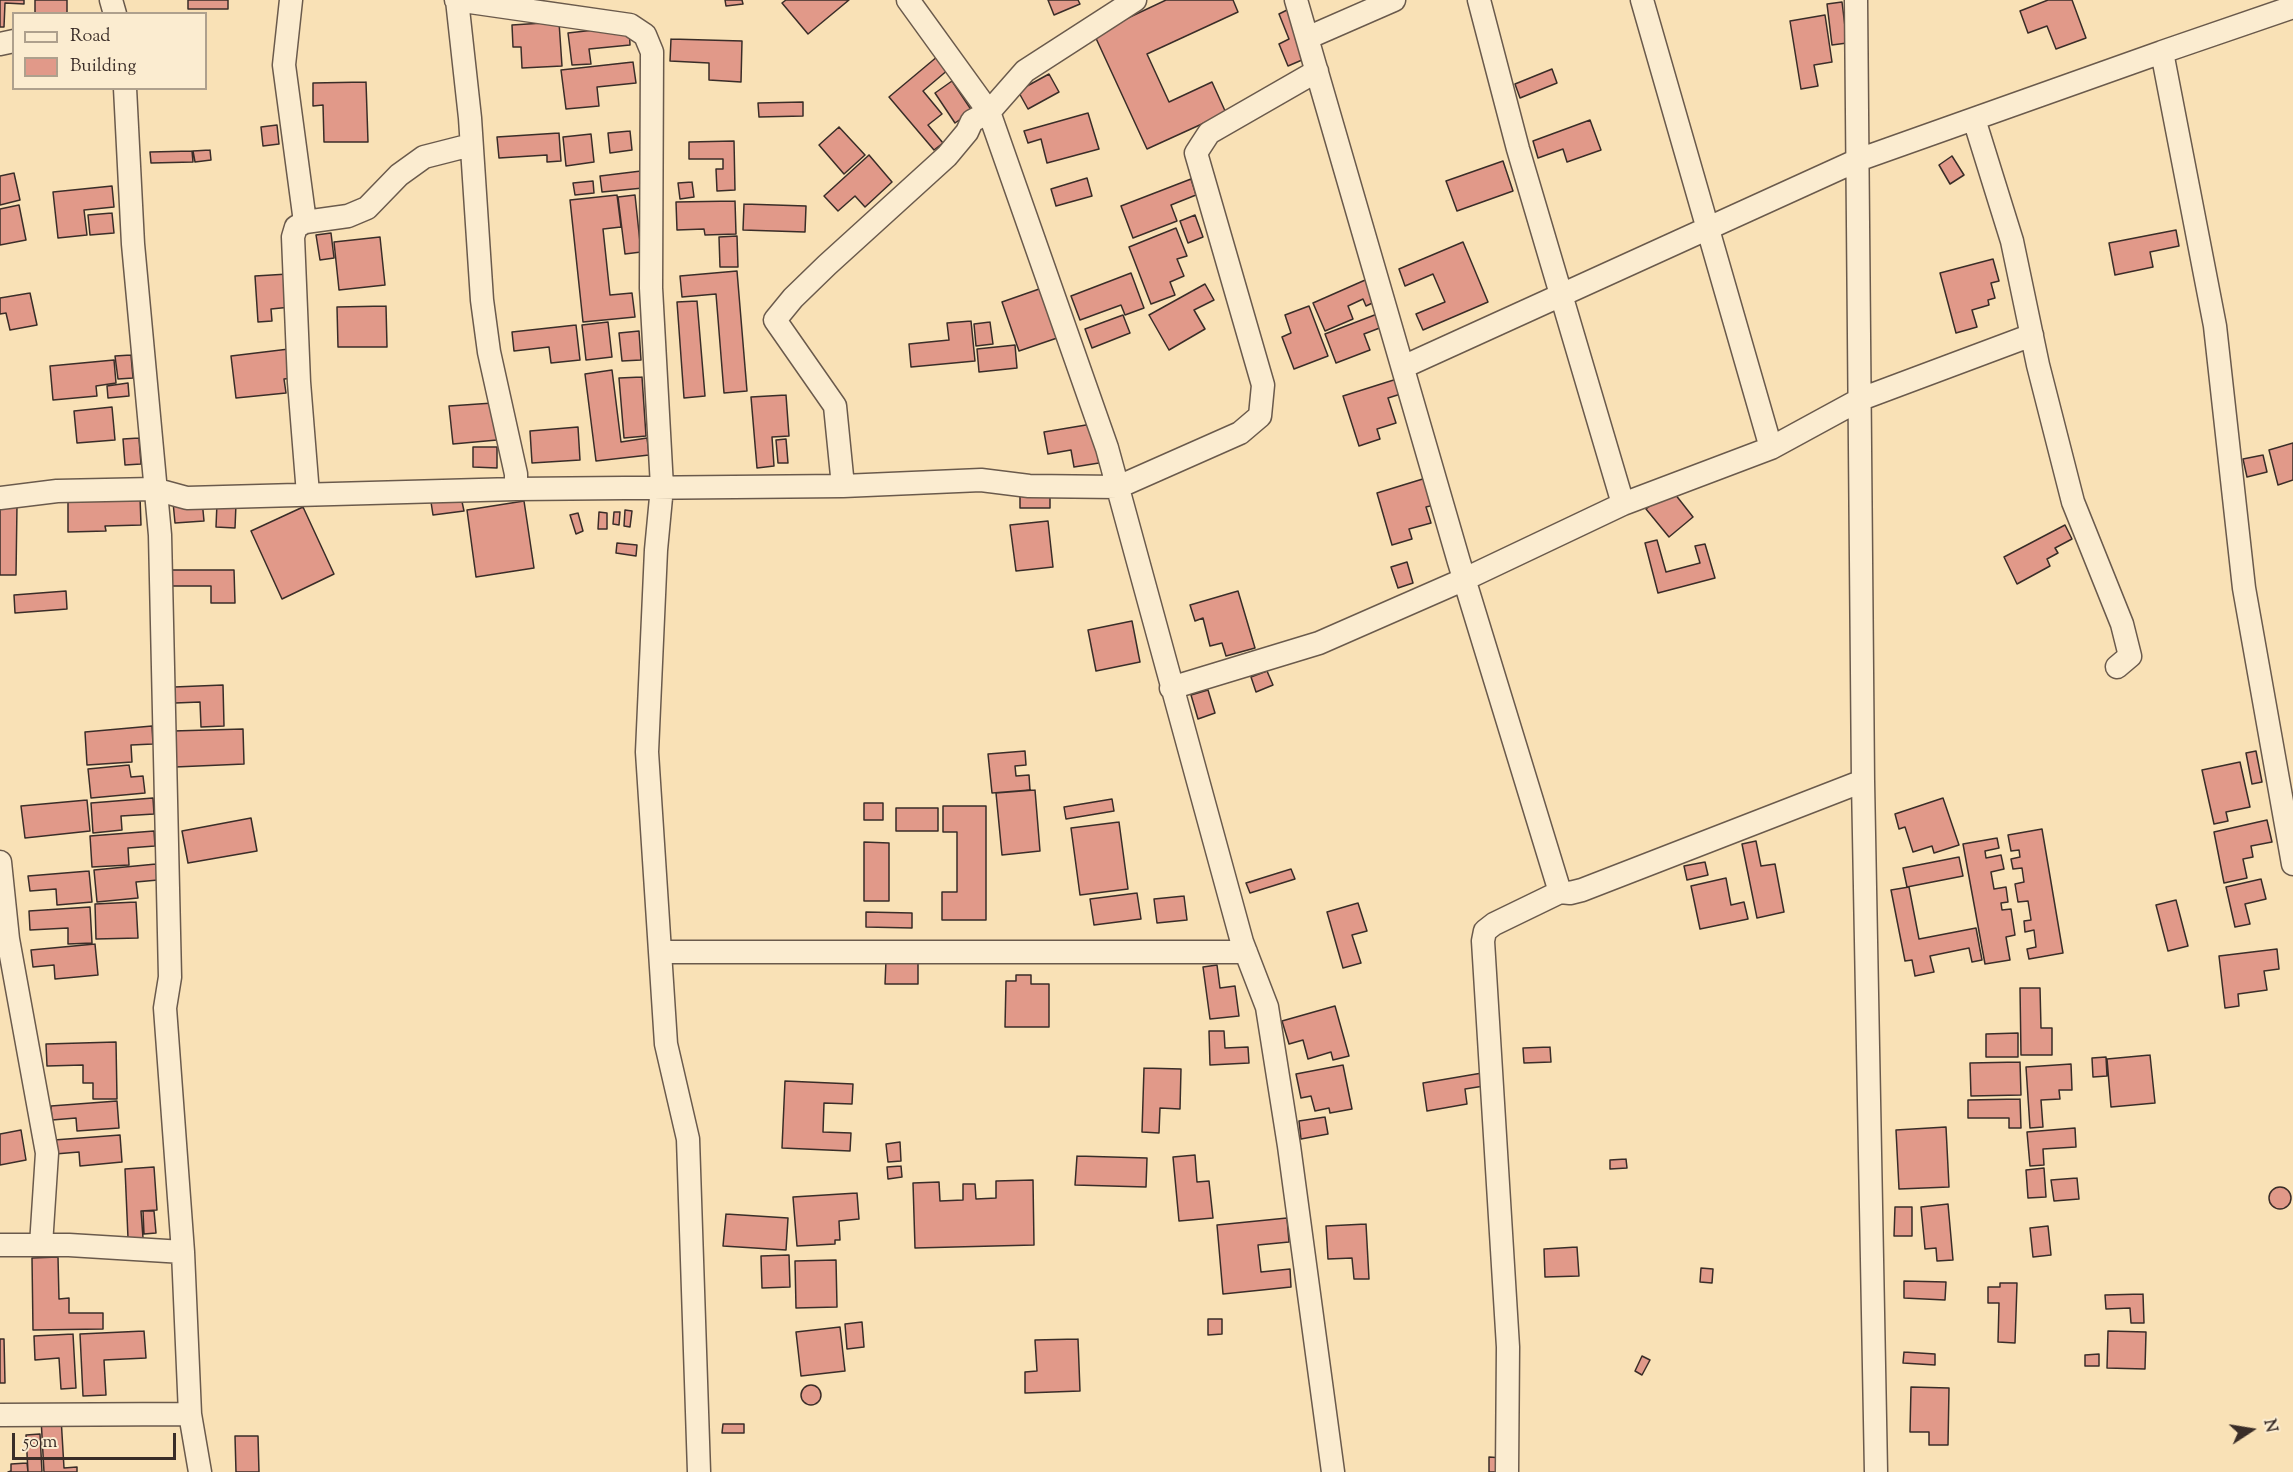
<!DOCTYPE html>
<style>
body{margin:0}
#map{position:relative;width:2293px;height:1472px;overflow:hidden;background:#f9e1b6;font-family:"Sorts Mill Goudy",serif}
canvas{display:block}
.legend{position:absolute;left:12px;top:12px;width:195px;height:78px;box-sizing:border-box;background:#fbecd0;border:2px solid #aea08d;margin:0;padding:8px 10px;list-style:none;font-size:18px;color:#3a2d28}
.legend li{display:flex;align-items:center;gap:12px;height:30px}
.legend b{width:30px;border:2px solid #aea08d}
.north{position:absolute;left:2221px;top:1400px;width:60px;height:60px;-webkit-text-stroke:4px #fbecd0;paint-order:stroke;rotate:78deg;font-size:16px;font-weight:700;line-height:24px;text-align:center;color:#3a2d28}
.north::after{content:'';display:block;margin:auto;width:21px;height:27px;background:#3a2d28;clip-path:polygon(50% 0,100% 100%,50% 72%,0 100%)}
.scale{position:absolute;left:12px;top:1433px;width:164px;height:27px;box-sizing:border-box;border:3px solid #3a2d28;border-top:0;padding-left:8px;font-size:18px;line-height:21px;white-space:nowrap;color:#3a2d28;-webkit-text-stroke:4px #fbecd0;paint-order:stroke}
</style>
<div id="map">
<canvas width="2293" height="1472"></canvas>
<ul class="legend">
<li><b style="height:8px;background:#fbecd0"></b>Road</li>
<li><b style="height:16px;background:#e19989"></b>Building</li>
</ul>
<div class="north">N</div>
<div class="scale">50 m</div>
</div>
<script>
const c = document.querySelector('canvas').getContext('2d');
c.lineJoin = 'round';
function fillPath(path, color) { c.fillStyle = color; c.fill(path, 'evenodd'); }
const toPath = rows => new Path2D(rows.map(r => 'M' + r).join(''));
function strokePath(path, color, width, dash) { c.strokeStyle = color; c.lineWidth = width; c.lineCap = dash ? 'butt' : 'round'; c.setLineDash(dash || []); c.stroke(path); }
const building = toPath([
 [0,0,24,0,24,4,5,3,4,27,0,27,0,0],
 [35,0,67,0,67,14,35,14,35,0],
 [188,0,228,0,228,9,188,9,188,0],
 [725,0,742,0,743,4,726,6,725,0],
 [786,0,849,0,808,34,782,3,786,0],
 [1048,0,1078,0,1080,4,1054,15,1048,0],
 [1166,0,1233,0,1238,12,1147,54,1169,102,1212,82,1226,113,1147,149,1094,34,1166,0],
 [2048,0,2072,0,2086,38,2056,49,2047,26,2028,33,2020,11,2048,0],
 [1842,2,1847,43,1832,45,1827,4,1842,2],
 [1289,9,1309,57,1288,66,1279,44,1289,39,1279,14,1289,9],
 [1825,15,1832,62,1814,65,1818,86,1801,89,1790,21,1825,15],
 [559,22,562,66,522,68,521,47,513,47,512,25,559,22],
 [629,26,630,45,589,49,591,64,572,65,568,33,629,26],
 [671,39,742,41,741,82,709,80,709,63,670,61,671,39],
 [938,56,949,69,923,91,942,114,928,125,943,143,934,150,889,97,938,56],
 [633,62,636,83,597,87,599,106,566,109,561,70,633,62],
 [1552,69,1557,83,1520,98,1515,84,1552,69],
 [1049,74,1059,92,1028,109,1018,91,1049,74],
 [952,81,972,111,955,123,935,93,952,81],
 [366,82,368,142,324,142,323,105,313,106,313,83,366,82],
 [803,102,803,116,759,117,758,103,803,102],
 [1088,113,1099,149,1047,163,1041,139,1028,143,1024,131,1088,113],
 [1590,120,1601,150,1567,162,1563,149,1538,158,1533,141,1590,120],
 [277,125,279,144,263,146,261,127,277,125],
 [839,127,865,155,844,174,819,145,839,127],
 [630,131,632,150,610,153,608,133,630,131],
 [559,133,561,161,547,162,547,155,499,158,497,137,559,133],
 [591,134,594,162,566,166,563,137,591,134],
 [734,141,735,190,717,191,716,169,723,169,723,159,689,159,689,142,734,141],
 [210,150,211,160,195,162,193,151,210,150],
 [192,151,193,162,151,163,150,152,192,151],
 [869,155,892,182,865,207,855,196,838,211,824,196,869,155],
 [1952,156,1964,175,1950,184,1939,165,1952,156],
 [1503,161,1513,191,1457,211,1446,181,1503,161],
 [641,171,643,188,602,192,600,176,641,171],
 [14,173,20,200,0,205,0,176,14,173],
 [1087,178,1092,196,1056,206,1051,189,1087,178],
 [1191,179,1196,195,1171,205,1177,221,1133,238,1121,206,1191,179],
 [593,181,594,193,575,195,573,183,593,181],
 [692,182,694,197,680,199,678,183,692,182],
 [112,186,114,207,84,210,87,235,58,238,53,192,112,186],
 [617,195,621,227,603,229,610,295,632,293,635,317,583,322,570,200,617,195],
 [635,195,641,252,625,254,618,197,635,195],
 [735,201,736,234,705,235,704,229,677,230,676,202,735,201],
 [744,204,806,206,805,232,743,230,744,204],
 [19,205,26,240,0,245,0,209,19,205],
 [112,213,114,233,90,235,88,215,112,213],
 [1195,215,1203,237,1188,243,1180,221,1195,215],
 [1176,228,1187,256,1177,259,1184,276,1170,282,1175,295,1151,304,1129,247,1176,228],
 [2176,230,2179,246,2150,252,2153,267,2115,275,2109,243,2176,230],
 [331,233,334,258,320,260,316,235,331,233],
 [737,236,738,267,720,267,719,237,737,236],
 [380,237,385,285,339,290,334,242,380,237],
 [1463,242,1488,302,1423,330,1416,314,1445,302,1433,274,1405,286,1399,269,1463,242],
 [1993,259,1999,281,1991,283,1995,298,1988,300,1989,305,1972,310,1977,327,1956,333,1940,273,1993,259],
 [737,271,747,391,724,393,716,294,682,297,680,276,737,271],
 [1131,273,1144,308,1125,315,1121,305,1080,320,1071,296,1131,273],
 [288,274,291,307,271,309,272,321,258,322,255,276,288,274],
 [1372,277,1381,299,1366,306,1363,299,1348,306,1353,319,1325,331,1313,303,1372,277],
 [1205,284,1214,300,1194,310,1205,329,1169,350,1149,315,1205,284],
 [1042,288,1060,337,1019,351,1002,302,1042,288],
 [30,293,37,325,10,330,6,313,0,314,0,298,30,293],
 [697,301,705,396,684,398,677,302,697,301],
 [386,306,387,347,338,347,337,307,386,306],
 [1309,306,1328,356,1294,369,1282,337,1291,333,1285,315,1309,306],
 [1385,311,1390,324,1364,334,1370,350,1336,363,1325,334,1385,311],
 [1123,315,1130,333,1092,348,1085,329,1123,315],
 [971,321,975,361,911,367,909,344,949,340,947,323,971,321],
 [608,322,612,357,586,360,582,325,608,322],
 [990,322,993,344,976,346,974,324,990,322],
 [576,325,580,360,551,363,549,347,514,351,512,332,576,325],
 [639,331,641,360,622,361,619,333,639,331],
 [1015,345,1017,368,979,372,977,349,1015,345],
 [289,349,293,378,284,379,286,393,236,398,231,356,289,349],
 [131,355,133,378,118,379,115,356,131,355],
 [114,360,116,383,96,386,97,396,53,400,50,366,114,360],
 [612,370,621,442,647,438,649,455,596,461,585,374,612,370],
 [642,377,646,436,624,438,619,378,642,377],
 [1400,378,1404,393,1388,398,1396,423,1377,429,1380,439,1359,446,1343,396,1400,378],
 [128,383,129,396,108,398,107,386,128,383],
 [786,395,789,436,772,437,774,466,757,468,751,397,786,395],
 [493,403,497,440,453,444,449,406,493,403],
 [112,407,115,440,77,443,74,411,112,407],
 [1092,424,1099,463,1074,467,1071,450,1048,454,1044,432,1092,424],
 [578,427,580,460,532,463,530,431,578,427],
 [139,438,141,464,125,465,123,439,139,438],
 [786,439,788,463,778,463,776,440,786,439],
 [2293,443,2293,480,2278,485,2269,450,2293,443],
 [473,447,497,447,497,468,473,467,473,447],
 [2263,455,2267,472,2247,477,2243,459,2263,455],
 [1426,478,1434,505,1426,507,1431,523,1409,529,1412,539,1392,545,1377,493,1426,478],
 [1671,489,1693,517,1669,537,1646,509,1671,489],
 [1020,495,1050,495,1050,508,1020,508,1020,495],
 [140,497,141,525,105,526,106,531,68,532,68,499,140,497],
 [461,497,464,511,433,515,431,502,461,497],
 [202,500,204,521,175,523,173,502,202,500],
 [524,501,534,568,476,577,467,510,524,501],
 [217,503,236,504,235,528,216,527,217,503],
 [0,505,17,505,16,575,0,575,0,505],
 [303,507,334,574,282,599,251,531,303,507],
 [625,510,632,511,630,527,624,526,625,510],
 [599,512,607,513,607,529,598,529,599,512],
 [614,512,620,512,619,525,613,524,614,512],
 [578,513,583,531,576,534,570,515,578,513],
 [1048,521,1053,567,1016,571,1010,525,1048,521],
 [2065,525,2072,539,2055,548,2058,553,2047,559,2050,566,2017,584,2004,557,2065,525],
 [1657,540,1666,572,1700,563,1695,546,1705,544,1715,578,1658,593,1645,543,1657,540],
 [617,543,637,545,636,556,616,553,617,543],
 [1407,562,1413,583,1398,588,1391,567,1407,562],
 [171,570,234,570,235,603,211,603,211,586,171,586,171,570],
 [66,591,67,609,15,613,14,595,66,591],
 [1238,591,1255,648,1226,656,1222,643,1210,646,1203,618,1195,621,1190,605,1238,591],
 [1132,621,1140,662,1096,671,1088,630,1132,621],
 [1267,671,1273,685,1256,692,1251,677,1267,671],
 [223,685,224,726,201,727,200,702,175,703,174,687,223,685],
 [1208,690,1215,713,1198,719,1191,695,1208,690],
 [152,726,153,744,131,745,132,762,87,765,85,732,152,726],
 [243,729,244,764,175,767,173,731,243,729],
 [1025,751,1026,765,1015,766,1016,776,1029,775,1030,790,992,793,988,754,1025,751],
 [2256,751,2262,782,2252,784,2246,753,2256,751],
 [2240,762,2250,807,2226,812,2228,821,2214,824,2202,770,2240,762],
 [129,765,131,777,143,776,145,793,91,798,88,769,129,765],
 [1035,790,1040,851,1002,855,996,793,1035,790],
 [153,798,154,814,121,816,122,830,93,833,91,803,153,798],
 [1943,798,1959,845,1934,853,1932,846,1913,852,1905,827,1899,829,1895,814,1943,798],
 [1112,799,1114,811,1066,819,1064,807,1112,799],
 [87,800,90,831,25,838,21,806,87,800],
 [864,803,883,803,883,820,864,820,864,803],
 [943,806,986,806,986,920,942,920,942,892,957,892,957,832,943,832,943,806],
 [896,808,938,808,938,831,896,831,896,808],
 [251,818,257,851,188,863,182,831,251,818],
 [2267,820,2272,842,2251,846,2253,857,2243,859,2247,878,2224,883,2214,832,2267,820],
 [1119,822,1128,889,1080,895,1071,828,1119,822],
 [2042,829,2063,953,2029,959,2027,949,2036,947,2034,930,2025,932,2024,921,2031,920,2028,901,2018,902,2015,884,2024,882,2022,868,2013,869,2011,859,2020,857,2019,850,2011,851,2008,835,2042,829],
 [154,831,155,846,128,848,129,865,92,867,90,836,154,831],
 [1997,838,1999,848,1985,851,1986,858,2001,855,2004,869,1991,872,1994,889,2006,887,2008,902,2001,903,2002,910,2011,909,2015,935,2006,937,2010,960,1985,964,1963,844,1997,838],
 [1756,841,1761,866,1775,864,1784,912,1757,918,1742,844,1756,841],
 [864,842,889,843,889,901,864,901,864,842],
 [1959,857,1963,876,1907,887,1903,868,1959,857],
 [1705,862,1708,875,1687,880,1684,866,1705,862],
 [156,864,158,880,136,882,138,898,97,902,94,870,156,864],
 [1291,869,1295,879,1250,893,1246,883,1291,869],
 [89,871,92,902,57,905,56,889,30,891,28,876,89,871],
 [1726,878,1731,905,1744,902,1748,919,1700,929,1691,886,1726,878],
 [2261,879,2266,899,2245,904,2250,924,2235,927,2226,887,2261,879],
 [1909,887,1919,939,1976,928,1982,960,1972,962,1969,948,1930,956,1934,972,1915,976,1912,960,1905,961,1891,890,1909,887],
 [1137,893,1141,919,1094,925,1090,899,1137,893],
 [1184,896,1187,920,1157,923,1154,899,1184,896],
 [2176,900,2188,946,2168,951,2156,905,2176,900],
 [136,902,138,938,96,939,95,904,136,902],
 [1358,903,1367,931,1352,935,1361,963,1343,968,1327,912,1358,903],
 [90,907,92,943,68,944,68,928,30,930,29,911,90,907],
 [866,912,912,913,912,928,866,927,866,912],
 [95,944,98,975,55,979,54,965,33,967,31,950,95,944],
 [2277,949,2279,969,2264,971,2267,990,2238,994,2239,1006,2225,1008,2219,956,2277,949],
 [886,960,918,961,918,984,885,984,886,960],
 [1217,965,1220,988,1235,986,1239,1016,1210,1019,1203,967,1217,965],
 [1016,975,1031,975,1031,984,1049,984,1049,1027,1005,1027,1006,981,1016,981,1016,975],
 [2020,988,2040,988,2041,1028,2052,1028,2052,1055,2021,1055,2020,988],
 [1335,1006,1349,1056,1333,1060,1331,1052,1308,1059,1303,1040,1289,1044,1282,1021,1335,1006],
 [1209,1031,1224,1031,1225,1048,1248,1047,1249,1063,1210,1065,1209,1031],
 [2018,1033,2018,1057,1986,1057,1986,1034,2018,1033],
 [116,1042,117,1099,93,1099,93,1083,83,1083,83,1065,47,1066,46,1044,116,1042],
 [1550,1047,1551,1062,1524,1063,1523,1048,1550,1047],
 [2150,1055,2155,1103,2111,1107,2107,1059,2150,1055],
 [2106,1057,2107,1076,2093,1077,2092,1058,2106,1057],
 [2020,1062,2021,1095,1971,1096,1970,1063,2020,1062],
 [2071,1064,2072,1090,2059,1090,2060,1099,2041,1100,2043,1127,2030,1128,2026,1067,2071,1064],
 [1343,1065,1352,1109,1330,1113,1329,1108,1315,1111,1311,1096,1301,1098,1296,1074,1343,1065],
 [1144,1068,1181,1069,1180,1109,1160,1108,1159,1133,1142,1132,1144,1068],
 [1482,1073,1484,1086,1465,1089,1467,1104,1427,1111,1423,1083,1482,1073],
 [785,1081,853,1084,852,1104,824,1103,823,1132,851,1133,850,1151,782,1148,785,1081],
 [2020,1099,2021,1128,2009,1128,2009,1118,1968,1118,1968,1100,2020,1099],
 [117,1101,119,1128,77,1131,76,1118,52,1120,51,1106,117,1101],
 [1325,1117,1328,1134,1301,1139,1299,1121,1325,1117],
 [1946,1127,1949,1187,1899,1189,1896,1130,1946,1127],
 [2075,1128,2076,1147,2043,1149,2044,1165,2030,1166,2027,1132,2075,1128],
 [21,1130,26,1160,0,1165,0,1134,21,1130],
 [120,1135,122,1162,80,1166,79,1152,55,1154,54,1140,120,1135],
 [900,1142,901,1161,888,1162,886,1144,900,1142],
 [1195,1155,1197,1182,1209,1181,1213,1218,1179,1221,1173,1157,1195,1155],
 [1077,1156,1147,1158,1146,1187,1075,1185,1077,1156],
 [1626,1159,1627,1168,1610,1169,1610,1160,1626,1159],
 [901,1166,902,1177,888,1179,887,1167,901,1166],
 [154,1167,157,1210,141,1211,143,1238,128,1238,125,1169,154,1167],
 [2044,1168,2046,1197,2028,1198,2026,1170,2044,1168],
 [2077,1178,2079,1199,2054,1201,2051,1180,2077,1178],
 [1033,1180,1034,1245,915,1248,913,1183,939,1182,940,1201,963,1200,963,1184,975,1184,976,1199,996,1198,996,1181,1033,1180],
 '2269 1198a11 11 0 1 1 22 0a11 11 0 1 1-22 0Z',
 [857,1193,859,1219,839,1221,840,1240,835,1240,835,1244,797,1246,793,1197,857,1193],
 [1948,1204,1953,1260,1937,1261,1936,1248,1925,1249,1921,1207,1948,1204],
 [1895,1207,1912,1207,1912,1236,1894,1236,1895,1207],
 [143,1211,154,1211,156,1233,144,1234,143,1211],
 [726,1214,788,1218,786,1250,723,1246,726,1214],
 [1287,1218,1289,1242,1258,1245,1261,1272,1290,1269,1291,1287,1223,1294,1217,1225,1287,1218],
 [1366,1224,1369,1279,1354,1279,1352,1258,1328,1259,1326,1226,1366,1224],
 [2048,1226,2051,1255,2033,1257,2030,1228,2048,1226],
 [1577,1247,1579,1276,1545,1277,1544,1249,1577,1247],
 [789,1255,790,1287,762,1288,761,1256,789,1255],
 [58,1257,59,1299,69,1298,69,1313,103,1313,103,1329,33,1330,32,1258,58,1257],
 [836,1260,837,1307,796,1308,795,1261,836,1260],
 [1701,1268,1713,1269,1712,1283,1700,1282,1701,1268],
 [1904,1281,1946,1282,1945,1300,1904,1298,1904,1281],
 [2000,1283,2017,1283,2015,1343,1998,1342,1999,1303,1988,1303,1988,1287,2000,1287,2000,1283],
 [2143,1294,2144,1323,2131,1323,2130,1308,2106,1309,2105,1295,2143,1294],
 [1208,1319,1222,1319,1222,1334,1208,1335,1208,1319],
 [862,1322,864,1347,847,1349,845,1324,862,1322],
 [840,1327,845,1371,801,1376,796,1332,840,1327],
 [144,1331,146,1358,104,1360,106,1395,83,1396,80,1334,144,1331],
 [2108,1331,2146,1332,2145,1369,2107,1368,2108,1331],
 [73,1334,76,1388,61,1389,59,1358,35,1360,34,1336,73,1334],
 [0,1339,4,1339,5,1383,0,1383,0,1339],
 [1078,1339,1080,1391,1025,1393,1025,1372,1037,1371,1035,1340,1078,1339],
 [1904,1352,1935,1354,1935,1365,1903,1363,1904,1352],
 [2099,1354,2099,1366,2085,1366,2085,1355,2099,1354],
 [1642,1356,1650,1360,1642,1375,1635,1371,1642,1356],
 '801 1395a10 10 0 1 1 20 0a10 10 0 1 1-20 0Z',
 [1911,1387,1949,1388,1948,1445,1929,1445,1929,1432,1910,1432,1911,1387],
 [61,1417,64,1468,77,1467,77,1472,44,1472,41,1418,61,1417],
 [723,1424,744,1424,744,1433,722,1433,723,1424],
 [40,1434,42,1472,28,1472,26,1435,40,1434],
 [235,1436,258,1436,259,1472,236,1472,235,1436],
 [1489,1457,1503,1458,1502,1472,1489,1472,1489,1457],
 [27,1463,28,1472,8,1472,11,1471,11,1464,27,1463]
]);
const street = toPath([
 [111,0,115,14],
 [291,0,284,65,305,222],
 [456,0,630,25,645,35,652,52,651,288,662,487,656,550,647,752,666,1044,688,1139,699,1472],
 [908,0,989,112,1107,448,1242,942,1267,1007,1289,1146,1333,1472],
 [1296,0,1459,562,1560,892,1570,893,1582,890,1863,781],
 [1479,0,1518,149,1623,504],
 [1642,0,1771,448],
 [1856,0,1863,781,1876,1472],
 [1307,38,1394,0],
 [0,44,14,41],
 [2162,52,2293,7],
 [125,88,133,244,160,535,170,977,165,1008,183,1252,190,1414,200,1472],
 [1974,119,2012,241,2038,365,2073,502,2122,624,2130,656,2117,667],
 [1403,367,1858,160,2162,52,2215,326,2244,588,2293,864],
 [843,486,835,406,775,320,793,298,827,265,947,156,967,132,972,121,989,112,1025,71,1135,0],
 [516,489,843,486,981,480,1029,486,1118,487,1240,433,1260,416,1263,385,1196,153,1209,133,1317,71],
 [308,494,299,382,293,237,296,227,305,222,348,216,367,208,399,175,424,157,471,145],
 [0,498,57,491,154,489,187,498,516,489,516,474,489,352,482,300,470,118,457,0],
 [1171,688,1319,643,1465,579,1623,504,1771,448,1861,399,2032,335],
 [0,862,8,939,47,1153,41,1245],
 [660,952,1246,952],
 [0,1245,69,1245,183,1252],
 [0,1415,190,1414],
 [1507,1472,1508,1347,1483,941,1485,931,1494,924,1560,892]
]);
fillPath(building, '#e19989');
strokePath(building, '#3a2d28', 1.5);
strokePath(street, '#6a5a4c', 25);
strokePath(street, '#fbecd0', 22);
</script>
